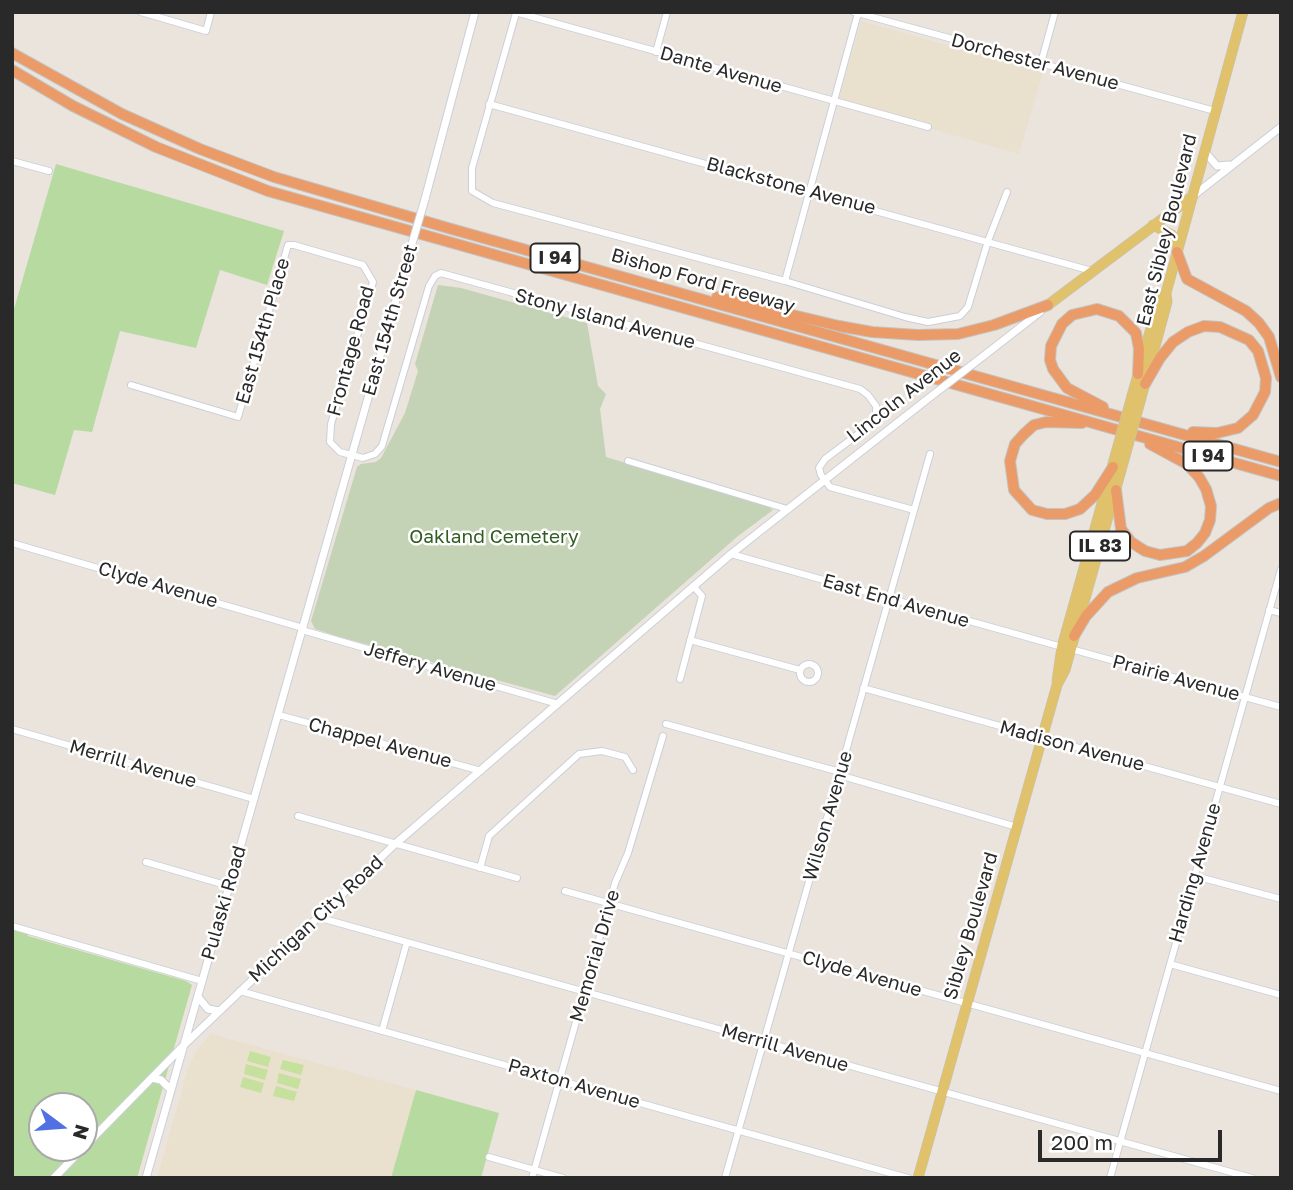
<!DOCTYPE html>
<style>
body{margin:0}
#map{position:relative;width:1293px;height:1190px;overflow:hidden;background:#eae4dd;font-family:"Golos Text",sans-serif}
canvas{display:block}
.frame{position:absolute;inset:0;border:14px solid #292929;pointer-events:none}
.north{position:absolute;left:28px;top:1092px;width:70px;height:70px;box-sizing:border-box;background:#fff;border:2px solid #a9a9a9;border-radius:50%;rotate:106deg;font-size:19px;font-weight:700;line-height:28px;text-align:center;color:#292929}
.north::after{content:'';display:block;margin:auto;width:24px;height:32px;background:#5070e4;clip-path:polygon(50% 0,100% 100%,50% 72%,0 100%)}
.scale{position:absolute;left:1038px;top:1130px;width:184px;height:32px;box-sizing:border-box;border:4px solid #292929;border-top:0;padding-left:9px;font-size:21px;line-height:24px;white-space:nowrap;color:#292929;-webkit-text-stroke:5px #fff;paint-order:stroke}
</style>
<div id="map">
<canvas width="1293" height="1190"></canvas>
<div class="frame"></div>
<div class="north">N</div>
<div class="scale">200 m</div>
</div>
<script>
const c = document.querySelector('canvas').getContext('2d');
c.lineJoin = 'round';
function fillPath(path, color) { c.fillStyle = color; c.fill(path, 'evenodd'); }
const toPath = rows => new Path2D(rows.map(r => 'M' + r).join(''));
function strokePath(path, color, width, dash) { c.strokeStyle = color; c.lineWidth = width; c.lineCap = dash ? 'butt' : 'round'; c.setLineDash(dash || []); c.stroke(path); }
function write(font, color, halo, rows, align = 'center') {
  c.font = font + ' "Golos Text",sans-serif'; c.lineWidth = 5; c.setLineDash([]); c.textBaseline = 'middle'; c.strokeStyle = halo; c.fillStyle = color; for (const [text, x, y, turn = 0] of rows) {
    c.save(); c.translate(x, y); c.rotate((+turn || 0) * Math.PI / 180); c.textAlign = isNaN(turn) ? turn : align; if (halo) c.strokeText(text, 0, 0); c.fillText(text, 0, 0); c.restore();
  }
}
const education = toPath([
 [861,21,1043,72,1019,154,838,102],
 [211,1034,416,1090,391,1178,157,1178,189,1066,197,1050]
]);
const green = toPath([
 [56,164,284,231,267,285,220,270,196,348,120,331,92,432,74,430,55,495,12,483,12,316],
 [12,929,27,933,28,936,186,981,192,985,137,1178,12,1178],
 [42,1106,84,1106,84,1148,42,1148],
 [416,1090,499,1113,481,1178,391,1178]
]);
const cemetery = toPath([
 [438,285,461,288,587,323,598,386,606,394,600,409,606,457,766,505,773,510,738,536,555,696,340,637,315,629,311,621,357,467,361,464,376,462,381,458,405,413,418,371,415,364]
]);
const pitch = toPath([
 [250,1051,271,1057,268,1067,247,1061],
 [283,1060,304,1065,301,1075,280,1069],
 [246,1064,268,1070,265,1080,244,1074],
 [279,1073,301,1079,298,1089,277,1083],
 [243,1077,264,1083,261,1093,240,1087],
 [276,1086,297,1092,294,1101,273,1096]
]);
const minor = toPath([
 [141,12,206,31,211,12],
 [515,12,928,127],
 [854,12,1215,111],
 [516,13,472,168,472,191,493,203,785,281,905,317,928,322,960,316,968,307,988,241,1007,192],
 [656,52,667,12],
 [1041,63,1055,12],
 [489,104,1092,271],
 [12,161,49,171],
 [785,281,858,13],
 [131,385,238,417,288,245,294,245,363,265,373,282,331,424,330,442,340,452,363,458,375,454,382,446,429,286,435,276,441,273,860,389,868,395,876,406,876,417,869,426,825,459,819,468,821,475,830,487,914,510],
 [628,461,787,509],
 [12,543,303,628],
 [731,554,1062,647],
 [1269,610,1281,613],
 [302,630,558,704],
 [690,640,800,670],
 [1071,649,1281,707],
 '800 673a9 9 0 1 1 18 0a9 9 0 1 1-18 0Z',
 [680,679,702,596,694,587],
 [863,688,1281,804],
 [279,715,481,771],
 [666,724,840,772],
 [12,729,254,799],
 [839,775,1017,827],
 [298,816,517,878],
 [146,862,229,886],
 [480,868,489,836,579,754,602,751,625,757,633,770],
 [1195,876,1281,899],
 [565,891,1281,1091],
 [317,917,1252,1178],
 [12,926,202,981],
 [1170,964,1281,995],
 [240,991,908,1178],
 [382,1031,407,942],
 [489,1157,563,1178],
 [532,1178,615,883,628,853,663,736],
 [725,1178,930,454],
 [1110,1178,1281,569]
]);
const tertiary = toPath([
 [1205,152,1217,166,1229,165],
 [1193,196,1281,127],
 [425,199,475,12],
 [986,354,1040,312],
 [198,997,208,1009,219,1011],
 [152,1078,161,1080,171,1090],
 [84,1147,185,1044,394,845,731,554,925,401],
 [54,1178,83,1148],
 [146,1178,409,254]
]);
const primary = toPath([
 [1153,225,1172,235,1178,248],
 [1048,305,1193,196],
 [1132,396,1158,303,1166,293],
 [1141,398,1167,302,1166,293,1243,12],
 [1057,681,1062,647,1116,453],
 [918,1178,1057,685,1065,670,1125,456]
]);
const motorway = toPath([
 [12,53,122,114,200,149,274,177,448,228,1281,462],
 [12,70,73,106,156,147,268,191,1281,476],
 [1177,252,1187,279,1246,311,1259,323,1269,337,1281,377],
 [717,297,839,326,872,332,918,335,958,334,994,325,1048,305],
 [1145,384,1160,358,1173,342,1188,332,1204,326,1220,327,1249,340,1258,351,1266,378,1265,392,1253,415,1238,428,1217,433,1193,432],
 [1103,407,1067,388,1053,369,1050,360,1051,346,1062,324,1072,315,1097,309,1119,316,1136,333,1139,349,1138,374],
 [1082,423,1046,422,1034,425,1024,434,1015,444,1010,461,1014,490,1032,510,1047,514,1065,514,1080,509,1095,495,1113,467],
 [1116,490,1121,529,1131,542,1145,551,1160,555,1187,551,1197,543,1205,533,1210,520,1211,506,1206,489,1199,477,1187,464,1150,444],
 [1074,636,1086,616,1108,592,1137,578,1185,567,1204,556,1269,508,1281,503]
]);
const tertiaryBridge = toPath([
 [409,254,425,199],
 [925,401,986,354]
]);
const primaryBridge = toPath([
 [1116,453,1132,396],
 [1125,456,1141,398]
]);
const shields = [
 [555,258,49],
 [1208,456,49],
 [1100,546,60]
];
const shieldNames = [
 ["I 94",555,258],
 ["I 94",1208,456],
 ["IL 83",1100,546]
];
const streetNames = [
 ["Dorchester Avenue",1035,62,15],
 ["Dante Avenue",721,70,16],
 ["Blackstone Avenue",791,186,15],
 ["East Sibley Boulevard",1167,230,-76],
 ["Bishop Ford Freeway",703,281,16],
 ["Stony Island Avenue",605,319,15],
 ["East 154th Street",390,320,-74],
 ["East 154th Place",263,331,-74],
 ["Frontage Road",351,351,-75],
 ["Lincoln Avenue",904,396,-38],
 ["Clyde Avenue",158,585,16],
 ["East End Avenue",896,601,16],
 ["Jeffery Avenue",430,667,16],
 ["Prairie Avenue",1176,678,15],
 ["Chappel Avenue",380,743,15],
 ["Madison Avenue",1072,746,15],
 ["Merrill Avenue",133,764,16],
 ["Wilson Avenue",828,816,-74],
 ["Harding Avenue",1195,873,-74],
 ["Pulaski Road",224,903,-74],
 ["Michigan City Road",316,919,-43],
 ["Sibley Boulevard",971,926,-74],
 ["Memorial Drive",595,956,-74],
 ["Clyde Avenue",862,974,16],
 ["Merrill Avenue",785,1048,16],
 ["Paxton Avenue",574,1084,16]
];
const parkNames = [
 ["Oakland Cemetery",494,537]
];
fillPath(education, '#eae0ce');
fillPath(green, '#b6daa0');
fillPath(cemetery, '#c4d2b6');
fillPath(pitch, '#c6e09d');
strokePath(minor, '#cbcfd9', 8);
strokePath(tertiary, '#cbcfd9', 9);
strokePath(primary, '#c3c3c3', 11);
strokePath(motorway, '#c3c3c3', 12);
strokePath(minor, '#fff', 6);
strokePath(tertiary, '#fff', 7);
strokePath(primary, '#e0c16c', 10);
strokePath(motorway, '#eb9b67', 10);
strokePath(tertiaryBridge, '#cbcfd9', 9, []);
strokePath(primaryBridge, '#c3c3c3', 11, []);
strokePath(tertiaryBridge, '#fff', 7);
strokePath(primaryBridge, '#e0c16c', 10);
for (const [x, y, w] of shields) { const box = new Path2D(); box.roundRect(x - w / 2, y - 14.5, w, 29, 5); c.fillStyle = '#fff'; c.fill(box); strokePath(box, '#292929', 2); }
write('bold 18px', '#292929', null, shieldNames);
write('19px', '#292929', '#fff', streetNames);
write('19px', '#315d22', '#fff', parkNames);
</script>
